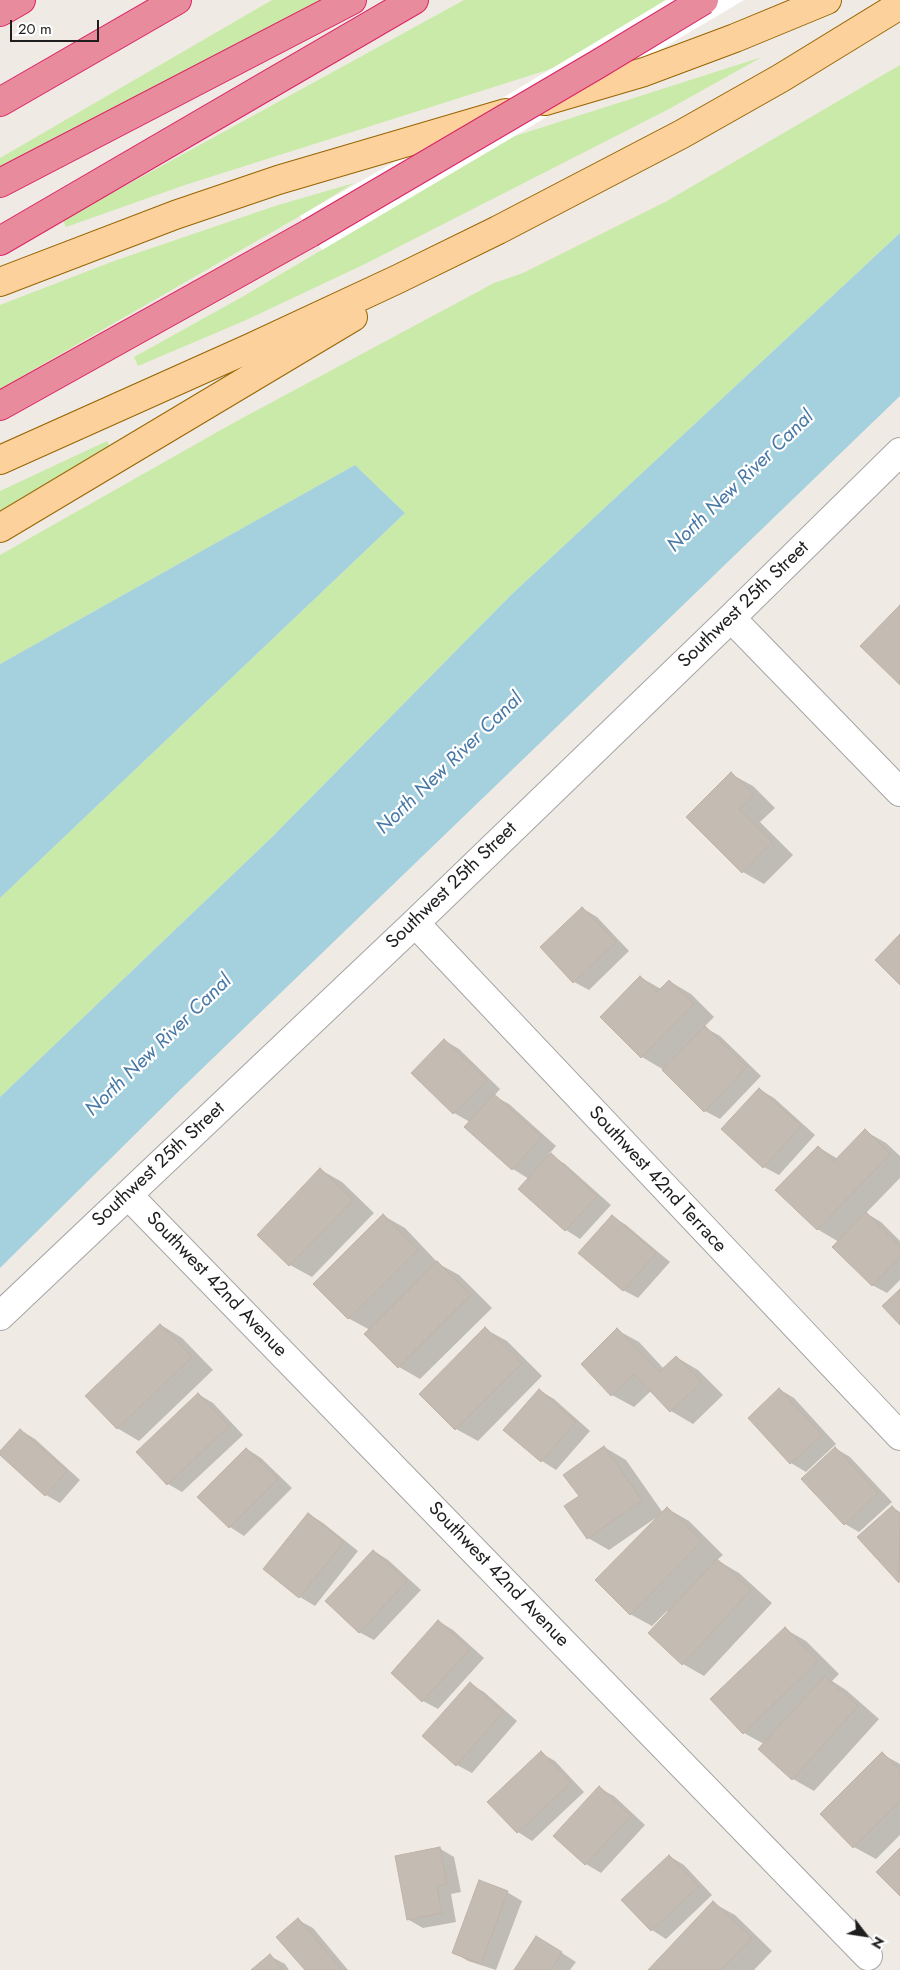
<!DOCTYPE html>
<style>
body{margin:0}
#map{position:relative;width:900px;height:1970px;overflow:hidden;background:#efebe4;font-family:Jost,sans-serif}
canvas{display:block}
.north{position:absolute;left:840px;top:1910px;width:50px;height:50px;-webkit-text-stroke:4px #fff;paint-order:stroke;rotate:121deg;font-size:14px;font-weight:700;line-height:20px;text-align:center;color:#1e1e1e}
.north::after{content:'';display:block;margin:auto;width:18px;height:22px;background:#1e1e1e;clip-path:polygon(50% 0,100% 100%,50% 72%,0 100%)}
.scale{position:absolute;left:10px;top:20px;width:89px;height:22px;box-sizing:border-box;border:2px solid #1e1e1e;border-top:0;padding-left:6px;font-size:15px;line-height:18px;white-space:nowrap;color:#1e1e1e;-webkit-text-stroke:4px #fff;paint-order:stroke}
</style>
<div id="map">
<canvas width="900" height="1970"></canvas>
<div class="north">N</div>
<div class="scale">20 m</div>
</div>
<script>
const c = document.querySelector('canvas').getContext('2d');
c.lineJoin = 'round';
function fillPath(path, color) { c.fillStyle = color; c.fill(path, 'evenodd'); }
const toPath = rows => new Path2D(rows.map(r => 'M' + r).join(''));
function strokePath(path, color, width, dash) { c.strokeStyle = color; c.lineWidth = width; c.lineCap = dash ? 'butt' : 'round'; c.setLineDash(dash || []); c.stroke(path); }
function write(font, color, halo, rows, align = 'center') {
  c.font = font + ' Jost,sans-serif'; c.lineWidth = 4.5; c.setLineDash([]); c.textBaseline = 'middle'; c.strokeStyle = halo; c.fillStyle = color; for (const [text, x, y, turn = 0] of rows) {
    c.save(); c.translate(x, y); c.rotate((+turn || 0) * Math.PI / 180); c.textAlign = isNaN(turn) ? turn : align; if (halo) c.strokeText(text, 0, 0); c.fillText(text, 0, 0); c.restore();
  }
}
const grass = toPath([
 [272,0,320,0,0,170,0,158],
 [464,0,666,0,557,67,185,185,66,227,63,220],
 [762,57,669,109,365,264,244,321,138,366,134,357,242,297,515,136],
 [900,65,900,233,512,594,271,838,0,1097,0,898,405,513,355,465,0,664,0,555,235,422,494,283,523,273,667,201],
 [354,183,300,216,0,389,0,305,114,261,275,206],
 [107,441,113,451,0,514,0,491]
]);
const water = toPath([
 [900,233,900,396,182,1088,0,1268,0,1097,271,838,512,594],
 [355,465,405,513,0,898,0,664]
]);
const pier = toPath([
 [666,0,744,0,322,250,300,216,419,148]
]);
const shadow = toPath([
 [731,774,753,786,775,808,760,822,793,855,764,884,743,872],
 [582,908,597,917,629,951,589,990,574,982],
 [640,977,661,989,669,981,691,994,714,1017,704,1027,720,1036,761,1076,720,1119,705,1111,664,1070,642,1057],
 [444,1040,459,1049,500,1089,494,1096,509,1104,556,1146,549,1154,565,1164,611,1205,580,1239,566,1230,529,1179,513,1169,466,1127,470,1122,454,1113,413,1073],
 [759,1089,774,1098,815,1135,779,1175,764,1167],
 [865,1131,886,1143,900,1156,900,1178,866,1213,881,1222,900,1241,900,1280,887,1293,872,1285,839,1242,817,1229,818,1147,838,1159],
 [321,1170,342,1182,374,1213,312,1277,290,1265,259,1235],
 [384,1216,405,1228,439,1264,459,1275,492,1308,420,1379,399,1367,370,1330,348,1318],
 [612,1216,626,1225,670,1262,638,1298,623,1290],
 [161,1325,182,1338,213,1370,139,1441,117,1428],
 [485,1329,507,1341,542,1376,478,1441,456,1429],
 [617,1330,639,1342,664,1369,676,1357,698,1370,723,1395,693,1424,671,1411,651,1391,634,1407,612,1395],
 [779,1389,794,1398,836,1444,806,1472,791,1463,749,1418],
 [539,1390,554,1399,590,1431,556,1470,542,1461],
 [198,1394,213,1403,243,1435,182,1492,168,1484],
 [20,1430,35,1439,80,1480,60,1503,46,1495,0,1454],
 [604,1447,626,1460,663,1513,668,1509,689,1521,723,1555,717,1560,739,1573,772,1603,704,1676,683,1664,667,1611,652,1626,630,1614,657,1517,609,1550,588,1538,580,1496],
 [835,1448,850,1457,892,1502,859,1532,845,1524],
 [247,1449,261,1458,292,1488,244,1536,230,1527],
 [892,1507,900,1512,900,1582,859,1538],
 [309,1514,323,1523,358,1551,315,1606,300,1597,265,1569],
 [374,1551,388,1560,421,1590,374,1640,359,1632],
 [438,1621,453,1630,484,1658,438,1709,423,1701],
 [785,1629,806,1641,839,1674,832,1681,846,1690,879,1719,814,1791,793,1779,764,1744,744,1733],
 [470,1684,484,1692,517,1721,472,1773,457,1765],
 [541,1753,555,1761,584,1792,532,1841,518,1832],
 [882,1754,900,1764,900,1835,876,1859,854,1847],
 [599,1788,614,1796,645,1825,601,1873,586,1864,555,1836],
 [439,1848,454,1857,461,1892,451,1894,456,1922,423,1928,409,1920],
 [669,1856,684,1865,712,1895,666,1939,652,1930],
 [507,1892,522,1901,496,1970,468,1961,453,1952],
 [713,1903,735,1915,772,1951,754,1970,649,1970],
 [298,1920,313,1928,348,1970,306,1970],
 [551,1946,576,1962,570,1970,516,1970],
 [270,1956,285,1964,289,1970,253,1970]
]);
const building = toPath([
 [900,605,900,685,860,646,900,605],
 [731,772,754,795,739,809,772,842,742,873,686,817,731,772],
 [582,907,616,942,573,983,540,947,582,907],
 [900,934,900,985,875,960,900,934],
 [640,976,657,992,669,980,694,1004,641,1058,600,1017,640,976],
 [705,1026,747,1067,704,1112,662,1070,705,1026],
 [444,1039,487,1080,453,1114,411,1073,444,1039],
 [759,1088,801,1126,763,1168,721,1129,759,1088],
 [494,1094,542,1137,512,1170,464,1127,494,1094],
 [865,1129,890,1154,817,1230,775,1190,818,1146,834,1161,865,1129],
 [551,1153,597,1196,565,1231,518,1189,551,1153],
 [320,1168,353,1200,289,1266,257,1235,320,1168],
 [866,1212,900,1246,900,1257,872,1286,832,1247,866,1212],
 [383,1214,418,1250,348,1319,313,1284,383,1214],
 [612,1215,656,1253,623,1291,578,1253,612,1215],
 [437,1261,471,1295,398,1368,364,1334,437,1261],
 [900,1289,900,1325,882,1306,900,1289],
 [160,1324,192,1357,117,1429,85,1396,160,1324],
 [485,1327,522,1363,455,1430,419,1394,485,1327],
 [617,1328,659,1372,676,1356,702,1382,670,1412,634,1374,611,1396,581,1364,617,1328],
 [779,1388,822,1435,790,1464,748,1418,779,1388],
 [539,1389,576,1422,541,1462,503,1430,539,1389],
 [198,1393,229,1426,167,1485,136,1452,198,1393],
 [20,1429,67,1471,45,1496,0,1455,0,1451,20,1429],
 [604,1446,642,1500,587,1539,564,1506,579,1496,563,1475,604,1446],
 [835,1447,878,1493,844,1525,801,1479,835,1447],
 [246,1448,278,1479,229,1528,197,1497,246,1448],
 [892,1506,900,1515,899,1583,857,1537,892,1506],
 [667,1507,702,1541,630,1615,595,1580,667,1507],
 [308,1513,344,1542,299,1598,263,1569,308,1513],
 [373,1550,407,1581,359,1633,325,1601,373,1550],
 [717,1559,751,1590,682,1665,648,1633,717,1559],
 [438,1620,470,1649,422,1702,391,1673,438,1620],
 [785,1627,818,1661,743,1734,710,1699,785,1627],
 [825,1676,858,1706,792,1780,758,1749,825,1676],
 [470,1682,503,1712,456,1766,422,1736,470,1682],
 [541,1751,571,1783,517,1833,487,1802,541,1751],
 [882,1752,900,1770,900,1801,853,1848,820,1814,882,1752],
 [599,1786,631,1816,585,1865,553,1836,599,1786],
 [440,1847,447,1884,437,1886,442,1913,407,1920,395,1856,440,1847],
 [900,1848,900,1896,876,1872,900,1848],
 [669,1855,699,1886,651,1931,621,1900,669,1855],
 [479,1880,508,1891,481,1964,452,1953,479,1880],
 [713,1901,752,1938,721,1970,648,1970,713,1901],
 [298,1918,342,1970,305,1970,276,1937,298,1918],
 [536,1936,562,1952,551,1970,514,1970,536,1936],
 [270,1954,283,1970,251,1970,270,1954]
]);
const street = toPath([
 [731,618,900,792],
 [415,923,900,1436],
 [128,1195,868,1956],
 [0,1316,415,923,731,618,900,452]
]);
const primary = toPath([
 [545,101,644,72,735,38,827,0],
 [0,282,175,215,278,180,506,113],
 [0,460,250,348,398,279,498,230,682,134,781,78,900,5],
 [0,528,353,317]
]);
const highway = toPath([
 [0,12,21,0],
 [0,102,177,0],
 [0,183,352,0],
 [0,241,414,0],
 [0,406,310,233]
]);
const highwayBridge = toPath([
 [310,233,598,64,704,0]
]);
const streetNames = [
 ["Southwest 25th Street",744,605,-44],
 ["Southwest 25th Street",452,886,-44],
 ["Southwest 25th Street",159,1165,-43],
 ["Southwest 42nd Terrace",657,1180,47],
 ["Southwest 42nd Avenue",216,1285,46],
 ["Southwest 42nd Avenue",498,1575,46]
];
const waterNames = [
 ["North New River Canal",741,482,-44],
 ["North New River Canal",450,764,-44],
 ["North New River Canal",159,1046,-44]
];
fillPath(grass, '#caeaa9');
fillPath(water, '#a4d1dd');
fillPath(pier, '#fff');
fillPath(shadow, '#0003');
fillPath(building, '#c4bbb3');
strokePath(building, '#c1b2a6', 1);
strokePath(street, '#a5a5a5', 30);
strokePath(primary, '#986400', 30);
strokePath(highway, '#db2364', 30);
strokePath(street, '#fff', 28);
strokePath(primary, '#fcd19c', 28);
strokePath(highway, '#e78b9d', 28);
strokePath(highwayBridge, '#db2364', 30, []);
strokePath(highwayBridge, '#e78b9d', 28);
write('19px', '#1e1e1e', '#fff', streetNames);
write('italic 20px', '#4778a6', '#fff', waterNames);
</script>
